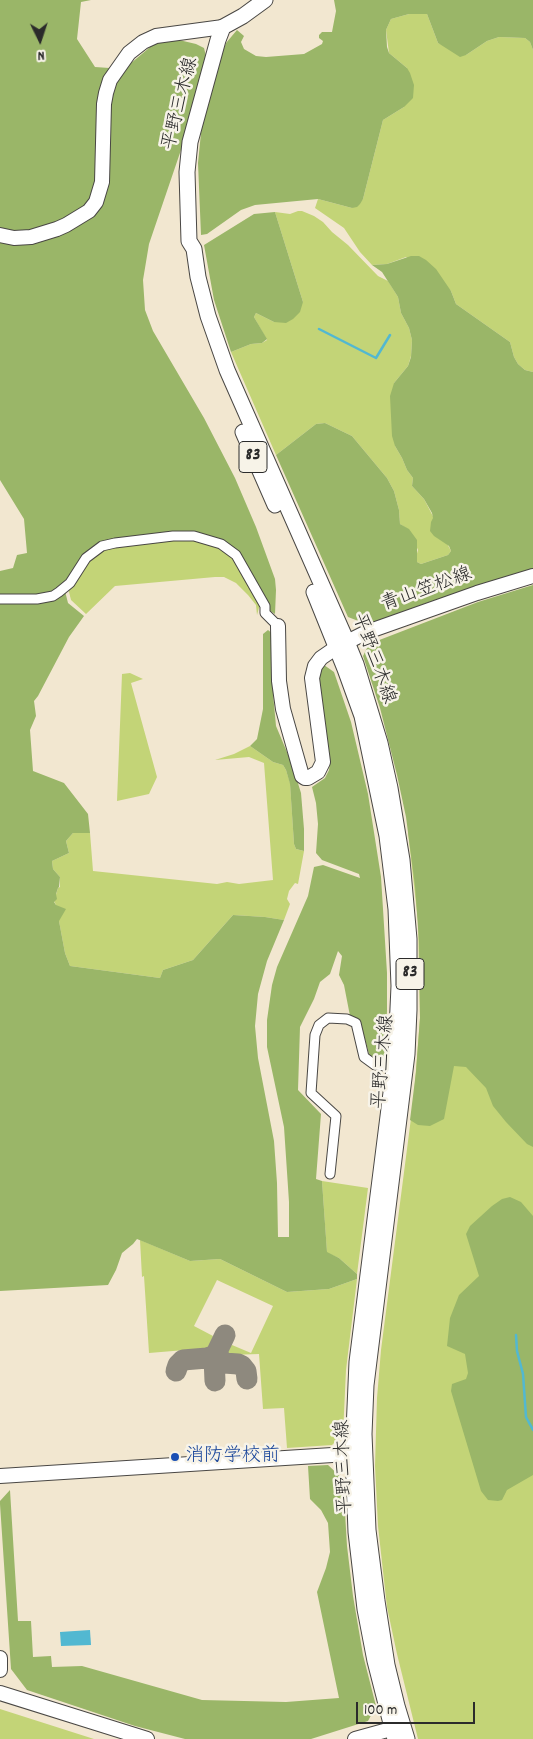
<!DOCTYPE html>
<meta charset="utf-8">
<style>
body{margin:0}
#map{position:relative;width:533px;height:1739px;overflow:hidden;background:#f2e7d0;font-family:Dekko,sans-serif}
canvas{display:block}
.north{position:absolute;left:15px;top:15px;width:50px;height:50px;-webkit-text-stroke:4px #f7f3e8;paint-order:stroke;rotate:176deg;font-size:14px;font-weight:700;line-height:20px;text-align:center;color:#2b2b2b}
.north::after{content:'';display:block;margin:auto;width:18px;height:22px;background:#2b2b2b;clip-path:polygon(50% 0,100% 100%,50% 72%,0 100%)}
.scale{position:absolute;left:356px;top:1702px;width:119px;height:22px;box-sizing:border-box;border:2px solid #2b2b2b;border-top:0;padding-left:6px;font-size:15px;line-height:18px;white-space:nowrap;color:#2b2b2b;-webkit-text-stroke:4px #f7f3e8;paint-order:stroke}
</style>
<div id="map">
<canvas width="533" height="1739"></canvas>
<div class="north">N</div>
<div class="scale">100 m</div>
</div>
<script>
const c = document.querySelector('canvas').getContext('2d');
c.lineJoin = 'round';
function fillPath(path, color) { c.fillStyle = color; c.fill(path, 'evenodd'); }
const toPath = rows => new Path2D(rows.map(r => 'M' + r).join(''));
function strokePath(path, color, width, dash) { c.strokeStyle = color; c.lineWidth = width; c.lineCap = dash ? 'butt' : 'round'; c.setLineDash(dash || []); c.stroke(path); }
function write(font, color, halo, rows, align = 'center') {
  c.font = font + ' Dekko,"Klee One",sans-serif'; c.lineWidth = 5; c.setLineDash([]); c.textBaseline = 'middle'; c.strokeStyle = halo; c.fillStyle = color; for (const [text, x, y, turn = 0] of rows) {
    c.save(); c.translate(x, y); c.rotate((+turn || 0) * Math.PI / 180); c.textAlign = isNaN(turn) ? turn : align; if (halo) c.strokeText(text, 0, 0); c.fillText(text, 0, 0); c.restore();
  }
}
const green = toPath([
 [409,14,427,14,438,43,466,55,487,41,499,37,525,38,530,42,533,50,533,372,525,370,518,364,514,357,510,342,456,304,451,291,406,257,387,264,372,265,360,252,344,228,315,208,318,199,352,208,363,199,383,120,404,107,407,68,389,53,386,30,391,19],
 [298,211,302,211,314,216,323,222,332,232,348,245,378,276,388,281,398,297,401,313,409,328,412,340,411,356,408,366,394,383,395,446,402,458,407,470,413,478,412,486,424,499,451,551,448,555,421,564,417,562,416,557,418,550,409,530,400,524,399,510,394,491,387,478,352,436,325,423,316,424,276,455,231,352,251,344,262,343,267,340,254,317,256,313,274,322,303,302,275,212,290,214],
 [184,538,210,542,232,555,260,604,257,615,256,605,248,595,236,583,224,577,215,577,115,586,86,614,71,600,68,588,88,560,104,549],
 [130,673,143,679,131,683,157,777,149,794,117,801,122,674],
 [250,746,273,762,283,765,286,770,290,783,294,844,296,849,304,851,298,884,295,883,289,891,287,899,290,904,284,920,265,917,233,915,193,960,163,970,160,978,70,966,65,953,56,905,54,901,58,888,60,887,60,877,53,869,52,861,69,853,66,841,73,833,90,833,93,871,217,884,227,882,239,884,273,880,264,763,249,757,215,760,234,754],
 [533,818,533,1739,418,1739,397,1654,387,1607,378,1526,375,1466,377,1398,381,1350,414,1095,420,1018,418,921,408,832],
 [322,1181,368,1188,357,1274,339,1258,327,1253],
 [140,1240,190,1261,220,1259,287,1292,329,1289,357,1279,346,1370,343,1434,332,1445,287,1448,284,1408,263,1409,259,1354,229,1355,227,1354,230,1346,232,1345,251,1353,273,1306,217,1280,194,1326,213,1336,209,1348,149,1353,144,1276,142,1277],
 [0,1709,94,1739,0,1739]
]);
const forest = toPath([
 [0,0,91,0,81,2,77,39,95,67,124,69,155,43,179,40,196,44,204,48,206,56,205,70,183,144,149,244,143,280,145,310,153,331,204,418,235,478,256,527,275,579,276,590,275,614,269,610,258,586,217,539,112,541,72,576,61,587,46,595,0,597,0,571,13,568,17,555,27,553,24,519,0,480],
 [334,0,533,0,533,50,530,42,525,38,499,37,487,41,466,55,460,57,438,43,427,14,409,14,391,19,386,30,387,47,389,53,407,68,410,73,414,85,413,98,404,107,383,120,363,199,360,204,357,207,352,208,318,199,255,205,241,210,207,234,201,235,198,163,203,113,220,59,226,43,237,30,244,36,241,42,244,49,256,56,266,57,304,54,322,44,323,41,319,38,319,35,322,32,332,32,336,11],
 [275,212,303,302,300,312,293,319,286,323,274,322,256,313,254,317,267,339,262,343,251,344,231,352,214,300,204,245,254,214],
 [411,256,419,256,426,260,436,269,451,291,456,304,510,342,514,357,518,364,525,370,533,372,533,571,429,602,363,627,361,622,348,617,276,455,316,424,325,423,352,436,387,478,394,491,399,510,400,524,409,529,417,540,417,562,421,564,448,555,451,551,449,546,434,536,430,531,431,522,433,518,432,513,424,499,412,486,413,478,407,470,402,458,395,446,392,436,390,396,394,383,408,366,411,357,412,340,409,328,401,313,398,297,382,272,372,265,387,264],
 [533,585,533,1147,527,1144,506,1122,493,1106,486,1088,466,1067,454,1066,444,1119,430,1126,418,1125,410,1120,416,1072,420,1018,419,941,415,886,406,817,397,775,380,708,363,656,369,644,478,602],
 [65,591,68,603,84,616,69,637,38,696,34,701,36,716,30,730,33,771,64,783,88,814,90,833,73,833,66,841,69,853,52,861,53,869,60,877,59,887,58,888,56,894,57,899,54,902,56,905,66,909,59,921,65,953,70,966,160,978,163,970,193,960,233,915,265,917,284,920,267,961,258,994,255,1026,258,1058,274,1141,277,1183,278,1237,289,1237,289,1202,284,1127,267,1047,267,1020,272,985,277,967,308,896,314,867,323,865,360,878,359,874,322,860,316,853,318,824,316,803,312,787,325,778,329,770,330,762,321,711,318,677,321,667,324,665,334,672,351,722,368,794,381,877,387,973,387,1011,384,1062,377,1061,371,1058,369,1054,362,1028,359,1022,350,1016,344,985,339,975,342,956,338,951,330,974,320,982,314,999,300,1027,298,1090,321,1114,316,1179,322,1181,327,1252,339,1258,357,1274,357,1279,329,1289,287,1292,220,1259,190,1261,137,1239,133,1244,122,1253,116,1270,108,1285,0,1291,0,602],
 [268,630,273,634,273,694,276,726,292,764,301,793,304,829,304,851,296,849,294,844,290,784,286,770,283,765,273,762,250,746,257,739,263,709,263,634],
 [510,1197,521,1202,533,1216,533,1475,507,1490,502,1500,498,1501,488,1500,481,1491,451,1391,452,1384,466,1379,468,1373,465,1354,447,1346,450,1318,459,1295,479,1276,466,1234,470,1226,492,1206,502,1199],
 [328,1465,343,1479,347,1546,353,1596,363,1655,376,1706,368,1721,311,1739,185,1739,135,1726,27,1690,11,1669,0,1504,0,1501,10,1490,18,1621,31,1621,33,1657,51,1656,52,1667,82,1666,202,1700,286,1702,339,1698,317,1592,326,1568,330,1552,328,1523,321,1510,310,1499,308,1466]
]);
const water = toPath([
 [90,1630,91,1645,61,1646,60,1632]
]);
const stream = toPath([
 [319,329,376,358,390,335],
 [516,1335,517,1351,523,1374,526,1417,533,1430]
]);
const taxiway = toPath([
 [218,1350,218,1356,224,1363,238,1364,242,1366,246,1371,247,1379],
 [176,1371,178,1365,183,1360,207,1358,216,1355],
 [215,1381,214,1358,225,1335]
]);
const street = toPath([
 [0,599,37,599,53,596,59,592,70,583,86,558,102,546,115,543,173,536,194,536,221,544,236,555,261,599,265,606,265,613,278,626],
 [330,1174,336,1116,311,1093,315,1035,319,1025,328,1018,347,1019,356,1023,364,1057,375,1065,395,1067]
]);
const secondary = toPath([
 [0,235,14,238,31,237,57,229,66,225,89,211,96,202,102,182,104,104,106,93,110,80,129,53,143,42,156,36,223,27],
 [278,626,279,681,283,709,302,776,305,778,308,778,318,772,323,762,312,678,315,666,321,658,337,647,367,632,477,593,533,576],
 [0,1476,364,1453],
 [0,1658,0,1670],
 [0,1693,147,1739],
 [355,1739,402,1726]
]);
const primary = toPath([
 [265,0,243,16,223,27,218,40,190,142,187,172,189,241,194,249,198,277,208,316,227,370,347,642,356,664,380,743,390,788,402,860,409,939,409,1010,407,1054,366,1385,364,1434,368,1530,377,1601,387,1665,397,1706,407,1739],
 [243,432,275,505],
 [314,592,345,669,362,716,387,836,396,909,399,986,396,1053,357,1362,353,1453,356,1532,365,1609,375,1661,395,1739]
]);
const markers = [
 [175,1457,5,"#1a4fb4"]
];
const shields = [
 [253,457,28],
 [410,974,28]
];
const shieldNames = [
 ["83",253,457],
 ["83",410,974]
];
const streetNames = [
 ["平野三木線",182,104,-76],
 ["青山笠松線",427,591,-20],
 ["平野三木線",372,659,70],
 ["平野三木線",385,1062,-85],
 ["平野三木線",346,1467,-92]
];
const transitNames = [
 ["消防学校前",185,1457]
];
fillPath(green, '#c3d477');
fillPath(forest, '#9ab668');
fillPath(water, '#52b8d1');
strokePath(stream, '#52b8d1', 2.5);
strokePath(taxiway, '#8e897e', 21);
strokePath(street, '#494744', 11);
strokePath(secondary, '#494744', 16);
strokePath(primary, '#494744', 17);
strokePath(street, '#fff', 9);
strokePath(secondary, '#fff', 14);
strokePath(primary, '#fff', 15);
for (const [x, y, r, color] of markers) { const dot = new Path2D(); dot.arc(x, y, r, 0, 2 * Math.PI); c.fillStyle = color; c.fill(dot); strokePath(dot, '#f7f3e8', 2); }
for (const [x, y, w] of shields) { const box = new Path2D(); box.roundRect(x - w / 2, y - 15.5, w, 31, 4); c.fillStyle = '#f7f3e8'; c.fill(box); strokePath(box, '#2b2b2b', 1); }
write('bold 18px', '#2b2b2b', null, shieldNames);
write('19px', '#2b2b2b', '#f7f3e8', streetNames);
write('19px', '#164399', '#f7f3e8', transitNames, 'left');
</script>
